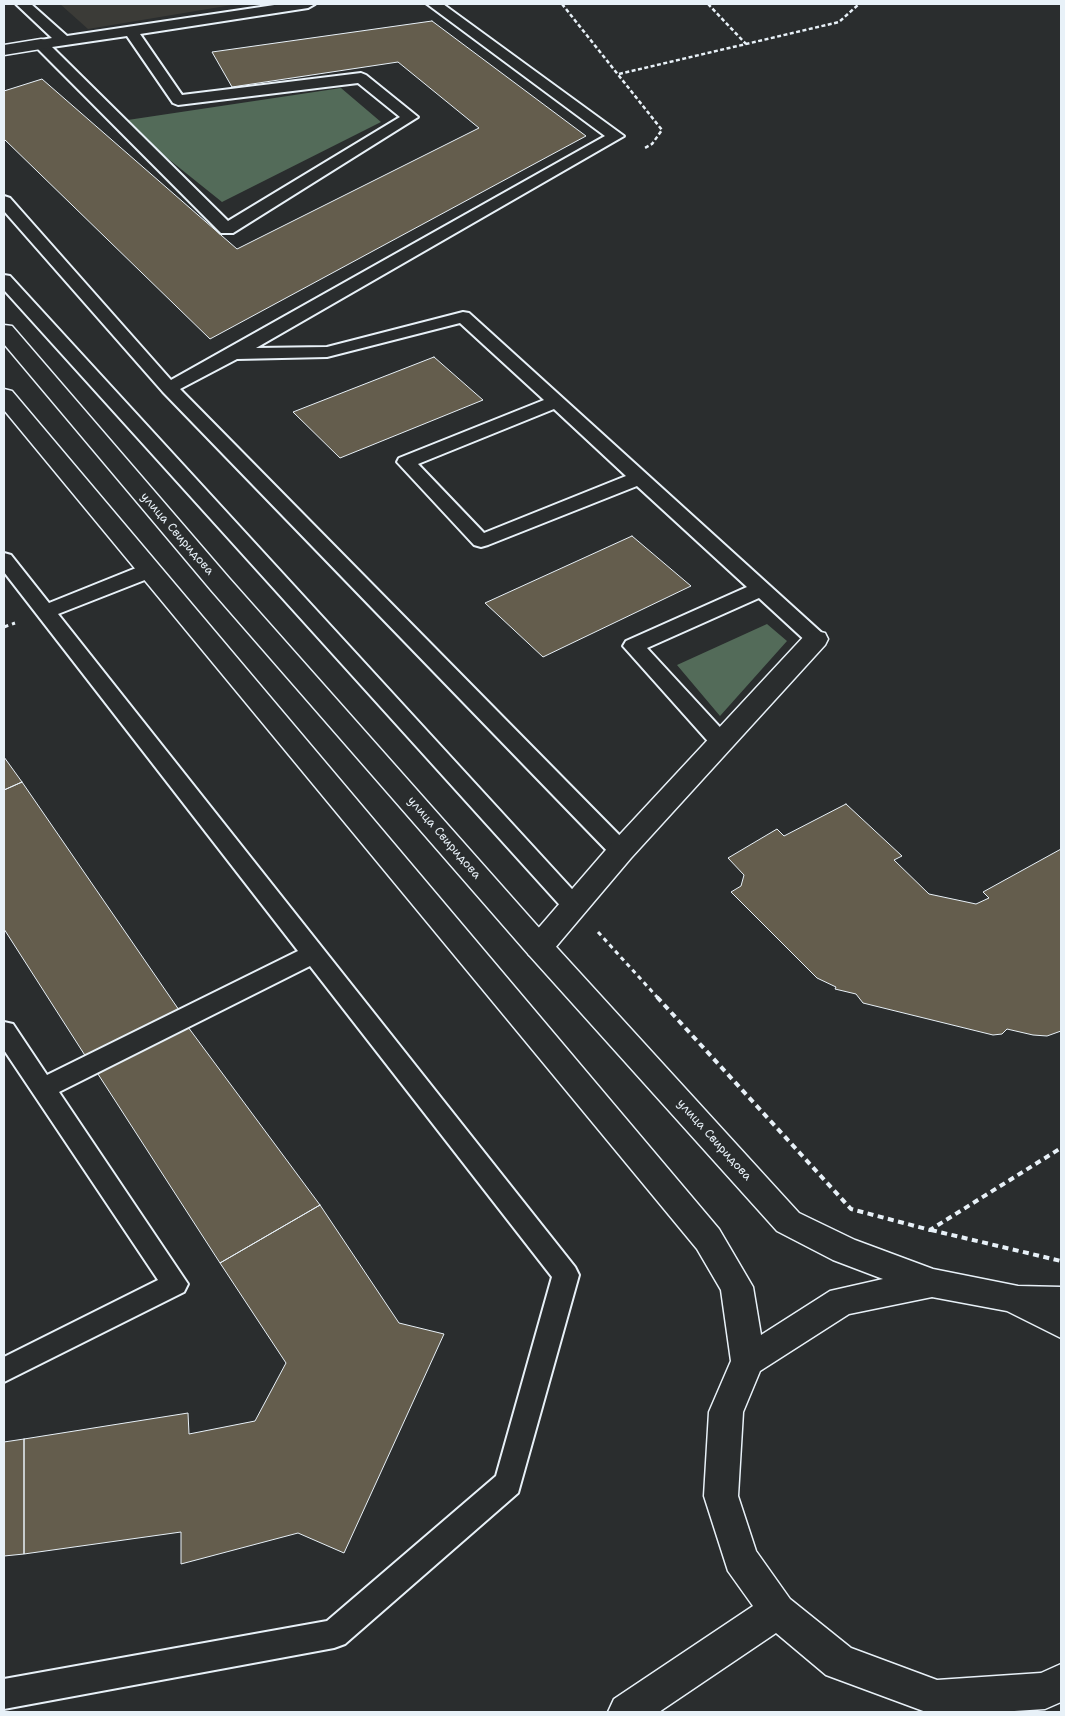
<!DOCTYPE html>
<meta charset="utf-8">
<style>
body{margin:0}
#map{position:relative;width:1065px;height:1716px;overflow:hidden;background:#2a2d2e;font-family:"Shantell Sans",sans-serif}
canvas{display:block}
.frame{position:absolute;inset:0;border:5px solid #e8f1f8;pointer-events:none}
</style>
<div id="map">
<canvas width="1065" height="1716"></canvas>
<div class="frame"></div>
</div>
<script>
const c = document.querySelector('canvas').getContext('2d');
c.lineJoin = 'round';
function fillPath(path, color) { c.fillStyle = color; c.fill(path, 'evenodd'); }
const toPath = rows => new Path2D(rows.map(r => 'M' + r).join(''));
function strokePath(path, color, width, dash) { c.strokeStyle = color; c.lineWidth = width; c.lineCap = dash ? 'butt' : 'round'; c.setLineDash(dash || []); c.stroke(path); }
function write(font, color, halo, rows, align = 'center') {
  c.font = font + ' "Shantell Sans",sans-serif'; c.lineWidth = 4; c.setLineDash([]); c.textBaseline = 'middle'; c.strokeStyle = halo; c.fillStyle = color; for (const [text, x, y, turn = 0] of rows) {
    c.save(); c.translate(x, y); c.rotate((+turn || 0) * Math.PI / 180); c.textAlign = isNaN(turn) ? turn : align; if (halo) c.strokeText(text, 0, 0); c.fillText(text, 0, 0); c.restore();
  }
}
const built = toPath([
 [60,4,238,4,88,29]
]);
const green = toPath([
 [341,88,381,122,222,202,121,121],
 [767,624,787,641,720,716,677,665]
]);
const building = toPath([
 [432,21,586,136,210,339,4,139,4,91,42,79,237,249,479,128,398,62,232,87,212,52,432,21],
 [434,357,483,400,340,458,293,412,434,357],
 [632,536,691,586,543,657,485,603,632,536],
 [4,757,22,782,4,790,4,757],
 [22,782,179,1010,86,1057,4,929,4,790,22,782],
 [846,804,902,856,894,860,929,894,976,904,989,898,983,892,1061,849,1061,1031,1047,1036,1033,1035,1007,1029,1002,1034,993,1035,863,1003,856,994,835,989,836,987,817,978,731,892,741,886,744,875,728,858,777,829,784,836,846,804],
 [188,1027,320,1205,220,1263,96,1071,188,1027],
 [320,1205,399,1323,444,1334,344,1553,298,1533,181,1564,181,1532,24,1554,24,1439,188,1413,189,1434,255,1421,286,1363,220,1263,320,1205],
 [24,1439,24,1554,4,1556,4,1442,24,1439]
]);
const pathFar2 = toPath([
 [562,4,662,130,652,144,643,149],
 [708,4,746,44],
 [619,74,839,22,859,4]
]);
const pathFar1 = toPath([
 [4,627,15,623],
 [598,932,658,998]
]);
const path = toPath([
 [657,997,851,1209,930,1230,1061,1148],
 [931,1230,1061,1261]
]);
const service = toPath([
 [16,4,31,4,67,36,281,4,315,4,308,8,140,34,182,95,361,73,366,75,418,117,233,233,221,233,36,47,34,44,36,41,52,38,16,4],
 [127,36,173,103,178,105,358,83,400,117,228,221,52,47,127,36],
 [427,4,443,4,624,136,256,348,327,347,463,312,469,313,823,634,826,639,823,644,816,646,809,644,759,598,647,648,729,737,732,742,729,747,721,749,713,747,623,646,626,641,747,587,637,486,488,545,481,547,474,545,397,462,399,458,544,400,460,323,327,357,237,359,180,389,629,845,632,851,629,857,621,859,613,857,163,392,4,211,4,196,10,198,171,380,605,136,427,4],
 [554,409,626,476,484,533,418,464,554,409],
 [4,275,10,276,582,900,585,906,582,912,574,915,566,912,4,290,4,275],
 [4,553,11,555,49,603,141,566,148,565,155,566,158,571,155,576,58,614,575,1267,579,1275,518,1493,345,1644,334,1648,4,1709,4,1679,327,1621,496,1476,552,1277,310,966,59,1092,188,1284,184,1292,4,1382,4,1357,158,1280,4,1050,4,1022,13,1024,47,1075,298,951,4,572,4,553]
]);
const minor = toPath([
 [41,39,47,40,50,44,47,48,4,55,4,45,41,39],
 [816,631,825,633,828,639,825,645,631,858,549,955,539,958,529,955,525,947,529,939,611,844,807,633,816,631]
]);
const tertiary = toPath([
 [4,325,12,326,229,578,549,939,799,1213,855,1240,933,1269,1018,1286,1061,1287,1061,1338,1007,1311,932,1297,849,1314,760,1371,743,1412,738,1496,756,1551,790,1599,851,1648,937,1680,1041,1673,1061,1664,1061,1702,1045,1709,999,1712,926,1712,826,1675,776,1633,659,1712,608,1712,614,1699,753,1606,728,1571,704,1496,709,1412,731,1361,721,1290,697,1249,4,410,4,389,12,391,719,1229,753,1287,761,1335,830,1291,883,1279,833,1260,777,1231,529,955,211,590,4,344,4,325]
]);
const streetNames = [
 ["улица Свиридова",177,534,49],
 ["улица Свиридова",444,838,49],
 ["улица Свиридова",714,1140,48]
];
fillPath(built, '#3b3b37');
fillPath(green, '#536b59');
fillPath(building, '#645d4d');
strokePath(building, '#e8f1f8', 1);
strokePath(service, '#e8f1f8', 4);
strokePath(minor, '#e8f1f8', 3);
strokePath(tertiary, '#e8f1f8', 3);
strokePath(pathFar2, '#e8f1f8', 2.5, [4, 2.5]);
strokePath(pathFar1, '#e8f1f8', 3, [4.5, 4]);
strokePath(path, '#e8f1f8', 4, [6, 4.5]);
fillPath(service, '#2a2d2e');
fillPath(minor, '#2a2d2e');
fillPath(tertiary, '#2a2d2e');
write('12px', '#e8f1f8', '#2a2d2e', streetNames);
</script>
